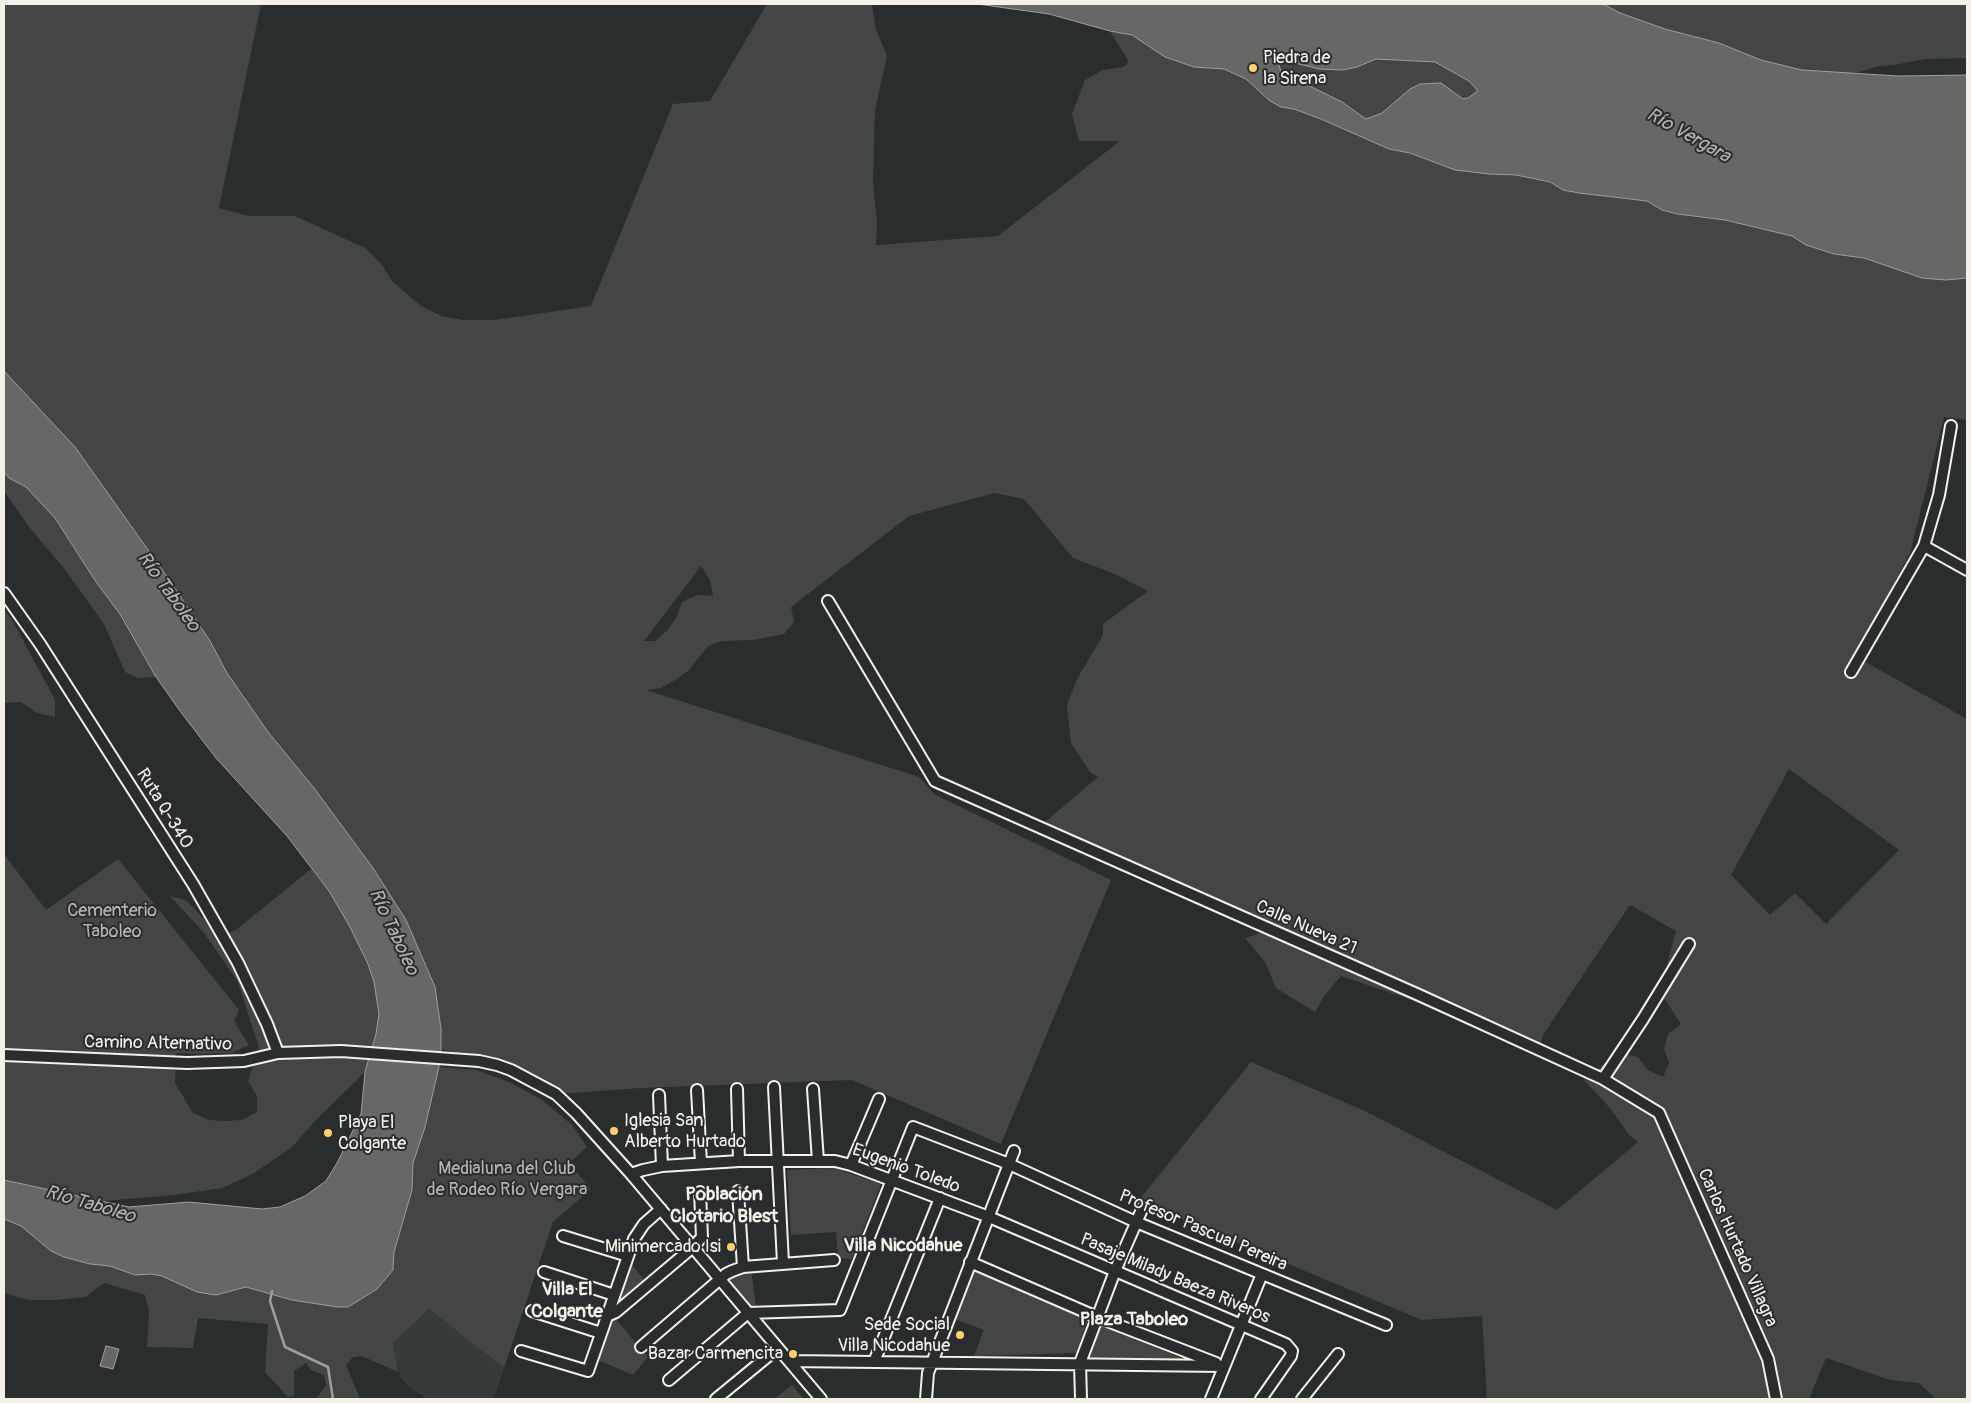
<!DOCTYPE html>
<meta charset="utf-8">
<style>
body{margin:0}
#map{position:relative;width:1971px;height:1403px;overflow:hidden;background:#2a2d2e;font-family:Pangolin,sans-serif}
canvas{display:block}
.frame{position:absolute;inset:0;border:5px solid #f4f1e8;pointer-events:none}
</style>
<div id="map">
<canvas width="1971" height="1403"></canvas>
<div class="frame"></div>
</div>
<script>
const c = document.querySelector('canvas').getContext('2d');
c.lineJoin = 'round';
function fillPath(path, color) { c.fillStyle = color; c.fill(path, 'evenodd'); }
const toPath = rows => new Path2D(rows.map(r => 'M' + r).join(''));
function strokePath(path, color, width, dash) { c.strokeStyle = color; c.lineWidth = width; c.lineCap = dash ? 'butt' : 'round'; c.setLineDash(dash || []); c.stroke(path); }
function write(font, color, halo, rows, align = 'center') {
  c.font = font + ' Pangolin,sans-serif'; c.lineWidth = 4; c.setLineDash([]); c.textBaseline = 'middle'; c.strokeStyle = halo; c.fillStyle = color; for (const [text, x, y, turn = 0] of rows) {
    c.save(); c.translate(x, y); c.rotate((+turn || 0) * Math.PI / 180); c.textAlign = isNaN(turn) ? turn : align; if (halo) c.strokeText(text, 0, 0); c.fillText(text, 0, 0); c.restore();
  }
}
const built = toPath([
 [429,1309,504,1368,494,1399,428,1399,410,1388,401,1378,395,1361,393,1343]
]);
const green = toPath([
 [4,4,261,4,219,208,249,216,295,216,365,248,382,265,392,281,421,306,441,316,463,320,495,320,591,306,673,104,710,101,767,4,872,4,876,30,887,56,875,110,873,182,877,223,876,245,998,236,1120,141,1079,141,1072,114,1085,80,1103,70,1123,67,1129,62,1110,31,1132,35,1165,57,1194,67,1224,69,1233,73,1246,79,1281,107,1294,109,1321,119,1389,149,1410,153,1455,170,1489,174,1516,175,1550,182,1564,190,1579,193,1647,201,1662,210,1691,217,1725,220,1762,229,1792,236,1806,245,1834,254,1864,258,1904,271,1958,279,1967,278,1967,420,1944,417,1910,553,1855,656,1967,719,1967,1399,1936,1399,1919,1383,1890,1380,1826,1358,1809,1399,1487,1399,1482,1316,1422,1320,1138,1201,1251,1062,1365,1111,1557,1210,1638,1142,1629,1135,1610,1108,1584,1080,1608,1061,1622,1053,1638,1057,1648,1070,1663,1077,1669,1063,1664,1049,1668,1034,1681,1024,1664,998,1662,983,1676,931,1630,905,1543,1035,1537,1054,1406,998,1341,976,1325,995,1315,1012,1276,988,1265,962,1245,938,1279,927,1045,822,1098,777,1090,772,1071,743,1067,705,1077,679,1103,635,1103,624,1148,591,1117,575,1073,558,1024,499,994,493,909,516,791,607,794,622,784,634,753,640,722,641,708,646,689,670,675,680,661,688,646,690,919,777,934,794,1111,880,1001,1144,852,1080,640,1088,558,1094,528,1072,513,1064,463,1055,441,1049,441,1029,436,998,430,976,410,929,373,868,314,788,268,732,227,673,210,641,168,578,75,447,4,371],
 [701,566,710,580,713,596,697,595,682,602,677,616,668,630,655,641,644,641],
 [1789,769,1899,850,1826,924,1795,893,1770,915,1731,875],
 [1604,4,1967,4,1967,58,1926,59,1894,65,1879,66,1852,74,1802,70,1761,60,1719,43,1665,29,1620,13],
 [1376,59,1435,62,1469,81,1478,91,1468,98,1463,99,1457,95,1410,89,1382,113,1366,119,1342,102,1281,72,1279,65,1287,61,1357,67],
 [4,472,9,478,26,487,55,518,96,582,120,614,156,677,138,678,125,672,104,624,63,567,29,527,4,491],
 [4,609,14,623,55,700,55,717,37,713,21,702,4,703],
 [4,854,46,910,118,859,239,1010,234,1021,249,1045,232,1053,200,1054,176,1053,175,1083,193,1113,209,1120,226,1121,242,1120,257,1112,257,1096,248,1081,259,1048,238,982,205,934,170,896,186,900,220,936,236,930,311,869,329,891,350,927,368,964,374,982,379,1014,376,1034,365,1072,315,1121,291,1148,254,1173,223,1188,173,1195,103,1201,4,1180],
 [439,1067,476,1070,507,1081,541,1099,572,1125,587,1147,569,1163,591,1189,553,1222,504,1368,429,1309,393,1343,398,1372,362,1356,353,1357,346,1365,360,1399,316,1399,326,1385,324,1375,311,1370,306,1363,294,1371,294,1396,288,1397,265,1372,268,1324,198,1318,193,1348,147,1347,149,1311,145,1295,104,1283,85,1297,56,1300,28,1300,4,1293,4,1219,21,1226,51,1251,90,1264,110,1266,135,1275,151,1274,162,1276,216,1295,246,1287,292,1300,337,1307,348,1307,393,1270,394,1252,412,1190,413,1163,425,1127],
 [834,1168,881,1184,852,1259,838,1258,836,1232,791,1235,787,1170],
 [632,1265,645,1281,616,1305],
 [751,1270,756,1306,750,1306,747,1305,729,1283,734,1274],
 [975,1271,1088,1320,1076,1353,974,1356,984,1330,955,1319],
 [615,1318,648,1357,633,1375,598,1360,611,1319],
 [1100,1325,1188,1361,1090,1358],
 [792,1385,804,1399,774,1399]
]);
const water = toPath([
 [977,4,1603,4,1620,13,1665,29,1719,43,1761,60,1802,70,1898,76,1967,75,1967,278,1946,280,1922,278,1864,258,1834,254,1806,245,1792,236,1725,220,1677,214,1662,210,1647,201,1579,193,1563,190,1550,182,1516,175,1489,174,1455,170,1410,153,1389,149,1321,119,1294,109,1281,107,1270,101,1246,79,1224,69,1194,67,1165,57,1132,35,1110,31,1049,14,977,4],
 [1376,59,1435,62,1469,81,1478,91,1468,98,1463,99,1441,83,1420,84,1410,89,1382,113,1366,119,1342,102,1281,72,1279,65,1287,61,1319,69,1343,70,1357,67,1376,59],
 [4,371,75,447,168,578,210,641,227,673,268,732,314,788,373,868,406,920,435,987,441,1029,441,1058,425,1127,413,1163,412,1190,394,1252,393,1270,377,1289,348,1307,337,1307,292,1300,246,1287,216,1295,197,1292,162,1276,151,1274,135,1275,110,1266,90,1264,64,1257,51,1251,21,1226,4,1219,4,1180,129,1207,189,1202,262,1209,280,1207,305,1196,326,1181,337,1163,361,1114,365,1072,376,1034,379,1014,374,982,368,964,350,927,329,891,287,836,216,758,180,711,156,677,120,614,96,582,55,518,26,487,9,478,4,472,4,371],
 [106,1346,119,1349,113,1369,100,1366,106,1346]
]);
const stream = toPath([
 [272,1291,270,1301,285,1347,328,1367,333,1399]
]);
const minor = toPath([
 [1924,546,1967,570],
 [4,593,40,644,193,884,238,963,267,1024,278,1053],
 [828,601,935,781,1419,995,1603,1079,1659,1113,1768,1359,1776,1399],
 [1851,672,1924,546,1939,495,1951,426],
 [4,1055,187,1063,244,1061,278,1053,341,1051,479,1061,497,1065,511,1070,556,1094,576,1113,631,1174,821,1399],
 [1603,1079,1643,1019,1689,944],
 [774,1087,783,1263],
 [737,1089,739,1161],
 [813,1089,818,1161],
 [697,1090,701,1163],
 [659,1095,662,1166],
 [851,1165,879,1099],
 [631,1174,643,1170,662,1166,739,1161,835,1161,851,1165,989,1217,1286,1344,1292,1351,1291,1356,1261,1399],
 [738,1191,743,1267],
 [563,1236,628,1256],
 [970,1262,1097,1317,1216,1363],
 [544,1272,614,1295],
 [532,1311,601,1333],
 [607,1316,616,1312,693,1247,702,1237,700,1192],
 [641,1347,726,1274,732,1271,743,1267,834,1260],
 [521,1351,588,1371,634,1239,644,1224,661,1209],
 [789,1361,1223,1366],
 [874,1362,940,1198],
 [669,1380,748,1313,840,1310,913,1127,1009,1164,1136,1222,1386,1325],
 [716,1399,778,1348],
 [926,1399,928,1373,1014,1151],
 [1081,1399,1080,1363,1115,1271,1143,1207],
 [1211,1399,1262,1274],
 [1302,1399,1338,1354]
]);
const markers = [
 [1253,68,5,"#ffd166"],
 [614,1131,5,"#ffd166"],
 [328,1133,5,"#ffd166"],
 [731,1247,5,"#ffd166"],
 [960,1335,5,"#ffd166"],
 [793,1354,5,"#ffd166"]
];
const poiNames = [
 ["Piedra de",1263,58],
 ["la Sirena",1263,79],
 ["Iglesia San",624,1121],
 ["Alberto Hurtado",624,1142],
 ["Playa El",338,1123],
 ["Colgante",338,1144],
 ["Minimercado Isi",721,1247,"right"],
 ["Sede Social",950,1325,"right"],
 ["Villa Nicodahue",950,1346,"right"],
 ["Bazar Carmencita",783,1354,"right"]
];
const streetNames = [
 ["Ruta Q-340",164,809,58],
 ["Calle Nueva 21",1306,928,24],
 ["Camino Alternativo",158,1044,1],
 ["Eugenio Toledo",906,1169,20],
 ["Profesor Pascual Pereira",1203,1231,23],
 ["Carlos Hurtado Villagra",1737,1248,66],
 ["Pasaje Milady Baeza Riveros",1175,1279,23]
];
const parkNames = [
 ["Cementerio",112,911],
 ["Taboleo",112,932],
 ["Medialuna del Club",507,1169],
 ["de Rodeo Río Vergara",507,1190]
];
const waterNames = [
 ["Río Vergara",1688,136,29],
 ["Río Taboleo",168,592,54],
 ["Río Taboleo",393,932,65],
 ["Río Taboleo",90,1205,16]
];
const neighbourhoodNames = [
 ["Población",724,1195],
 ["Clotario Blest",724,1217],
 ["Villa Nicodahue",903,1246],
 ["Villa El",567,1290],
 ["Colgante",567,1312],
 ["Plaza Taboleo",1134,1320]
];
fillPath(built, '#373a3a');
fillPath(green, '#444645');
fillPath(water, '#676866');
strokePath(water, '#9f9f9a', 1);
strokePath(stream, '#9f9f9a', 2.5);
strokePath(minor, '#f4f1e8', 14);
strokePath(minor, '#2a2d2e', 10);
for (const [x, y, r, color] of markers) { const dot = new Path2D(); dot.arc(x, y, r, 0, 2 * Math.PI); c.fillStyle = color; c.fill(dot); strokePath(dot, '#2a2d2e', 2); }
write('18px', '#f4f1e8', '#2a2d2e', poiNames, 'left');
write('18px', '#f4f1e8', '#2a2d2e', streetNames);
write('18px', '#b6b5af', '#2a2d2e', parkNames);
write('italic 19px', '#b5b3ae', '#2a2d2e', waterNames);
write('bold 19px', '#f4f1e8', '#2a2d2e', neighbourhoodNames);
</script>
